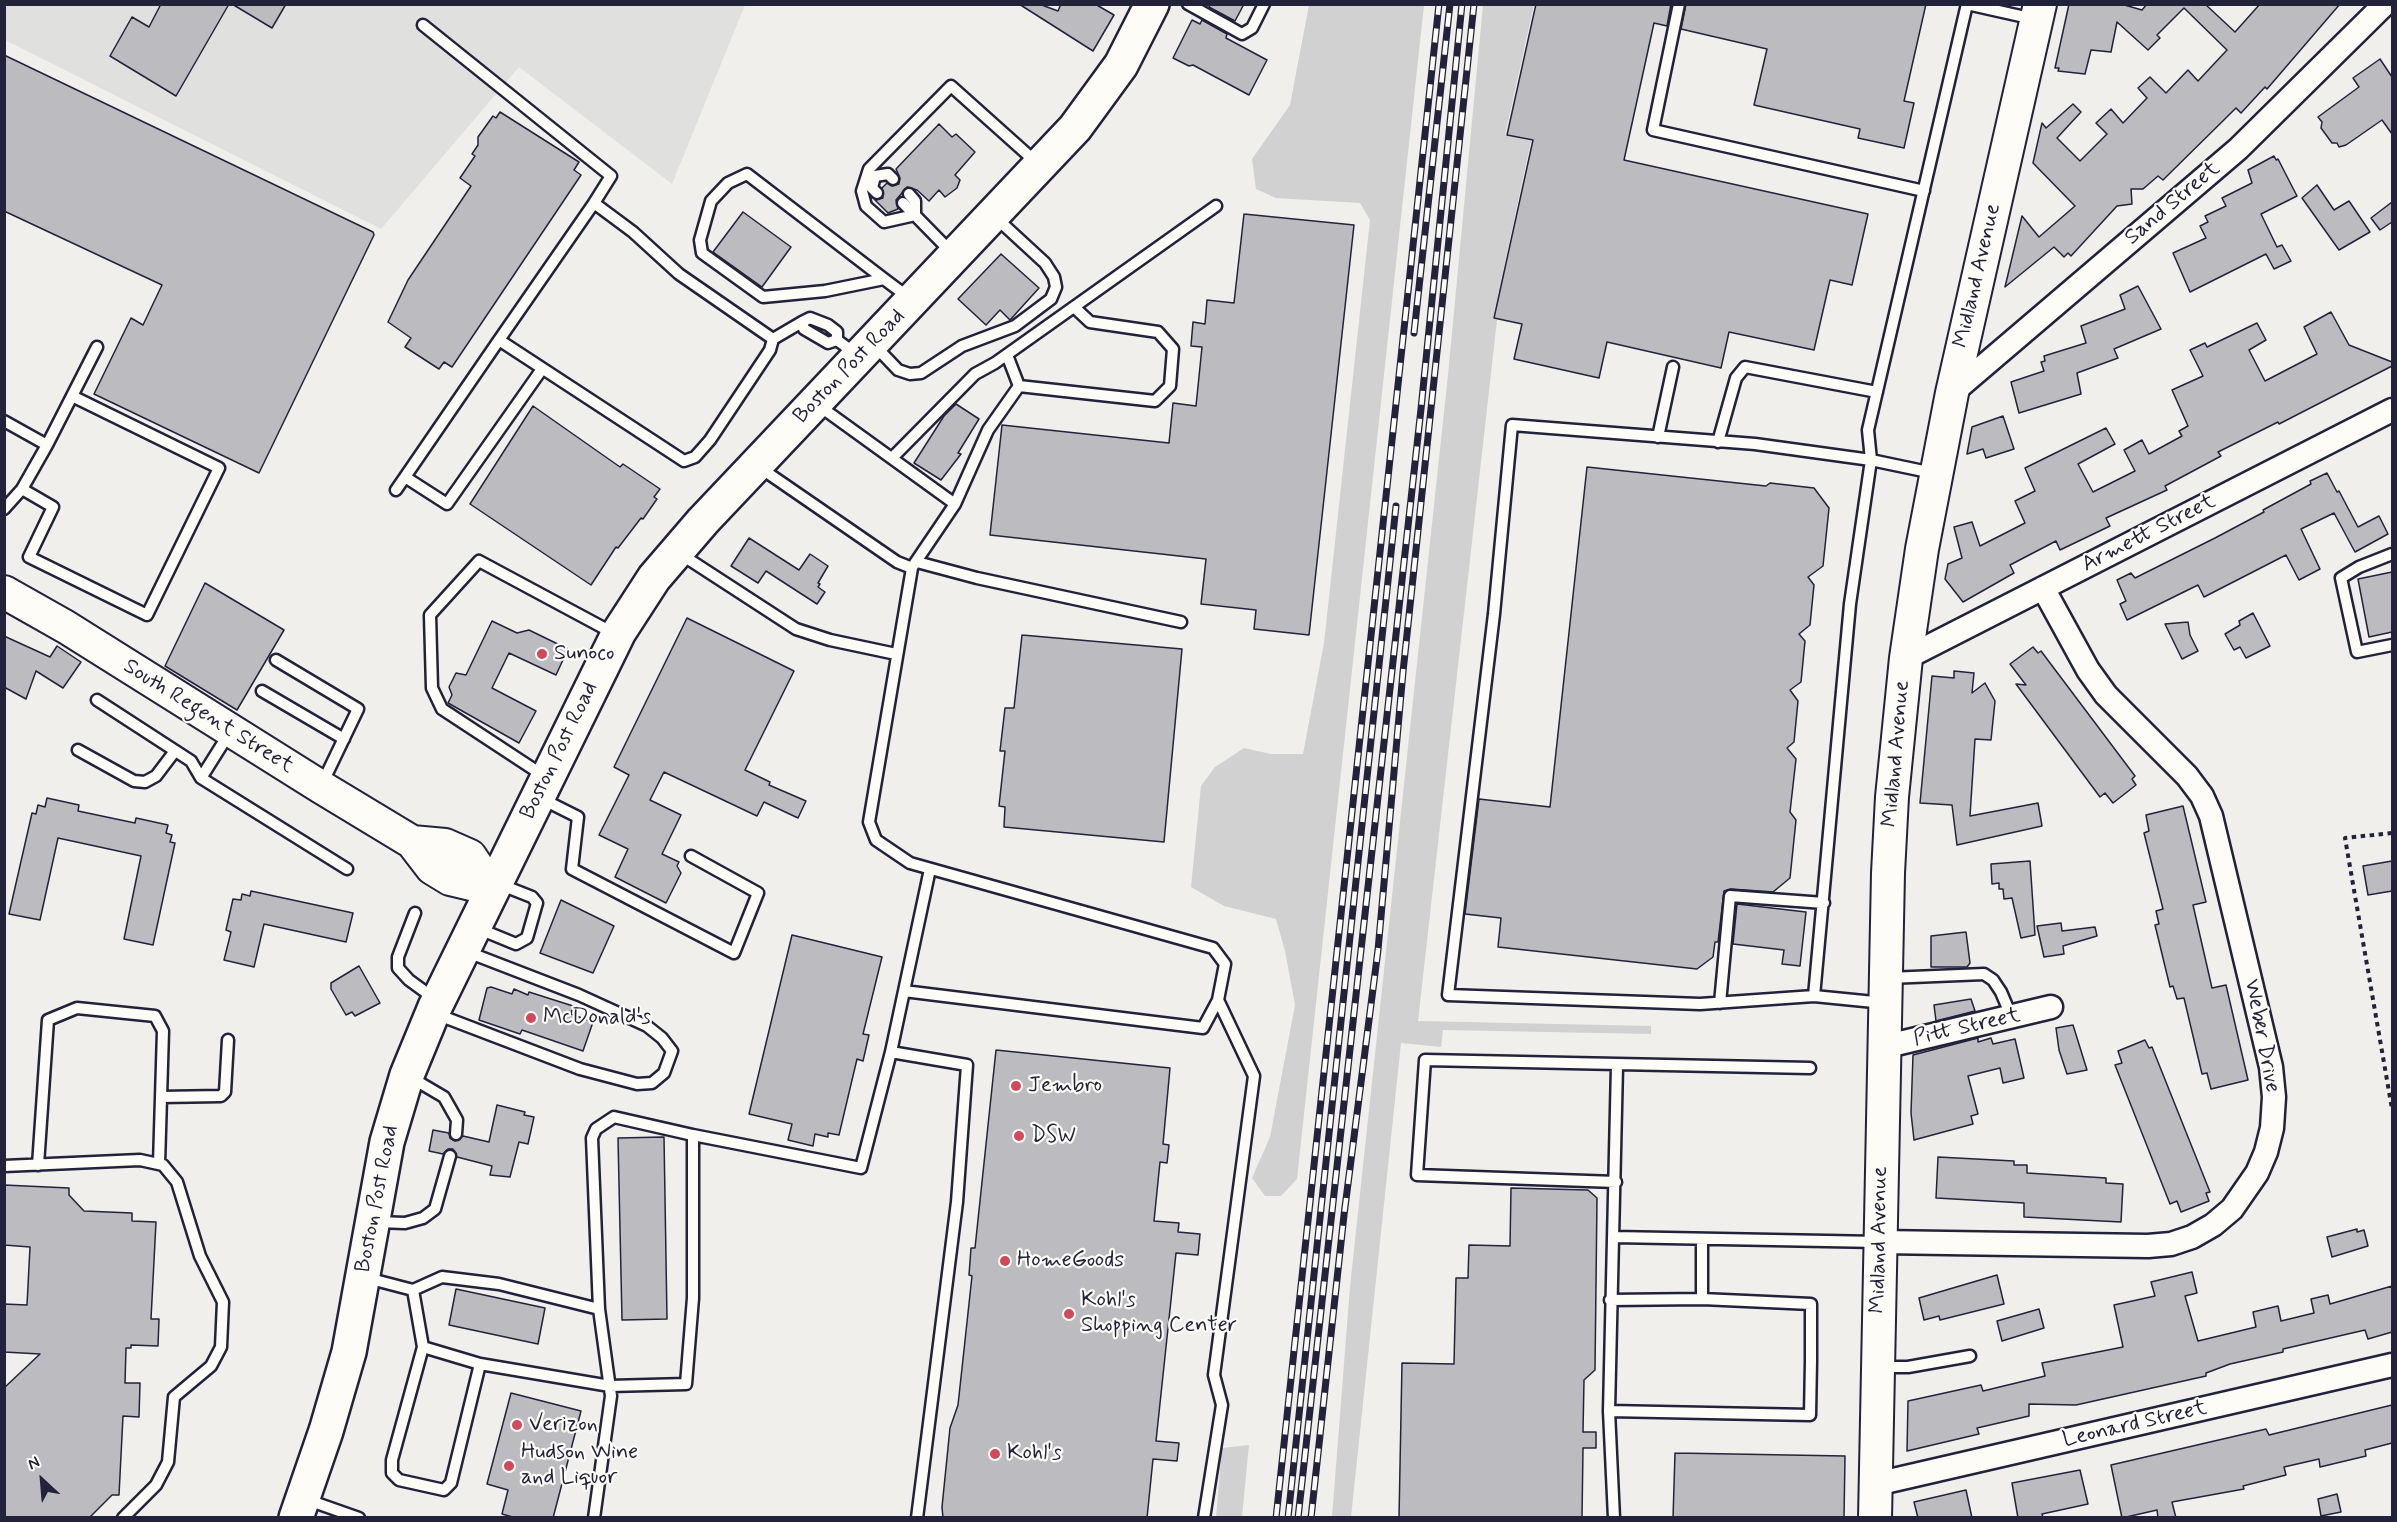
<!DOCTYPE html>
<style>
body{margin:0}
#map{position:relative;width:2397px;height:1522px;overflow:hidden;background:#f0efec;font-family:Mynerve,sans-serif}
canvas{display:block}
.frame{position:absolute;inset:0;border:6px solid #22223b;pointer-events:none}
.north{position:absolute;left:12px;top:1450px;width:60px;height:60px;-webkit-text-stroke:4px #fdfcf7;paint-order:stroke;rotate:334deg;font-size:16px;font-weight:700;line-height:24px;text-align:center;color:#22223b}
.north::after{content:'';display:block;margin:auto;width:21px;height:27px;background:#22223b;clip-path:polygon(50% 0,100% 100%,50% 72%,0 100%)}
</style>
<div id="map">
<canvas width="2397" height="1522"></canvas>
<div class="frame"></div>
<div class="north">N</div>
</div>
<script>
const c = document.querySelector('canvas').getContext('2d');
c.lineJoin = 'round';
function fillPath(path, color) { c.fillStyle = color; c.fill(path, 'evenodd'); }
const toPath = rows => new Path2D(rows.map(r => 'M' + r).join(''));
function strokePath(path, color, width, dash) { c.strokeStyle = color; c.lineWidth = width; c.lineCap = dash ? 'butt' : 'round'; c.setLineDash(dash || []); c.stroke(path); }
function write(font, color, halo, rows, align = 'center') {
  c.font = font + ' Mynerve,sans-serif'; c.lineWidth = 4.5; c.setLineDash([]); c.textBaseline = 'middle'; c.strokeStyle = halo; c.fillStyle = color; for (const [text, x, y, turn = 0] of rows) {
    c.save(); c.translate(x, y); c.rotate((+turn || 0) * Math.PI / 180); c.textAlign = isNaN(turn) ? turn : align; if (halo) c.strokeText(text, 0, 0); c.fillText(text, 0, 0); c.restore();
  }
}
const built = toPath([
 [4,5,745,5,672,184,519,67,381,229,5,40]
]);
const green = toPath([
 [1309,5,1424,5,1297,1179,1281,1196,1265,1196,1252,1178,1270,1137,1295,1005,1285,951,1276,919,1224,906,1191,887,1201,786,1215,767,1244,748,1271,754,1303,754,1324,643,1370,220,1360,203,1276,198,1256,189,1252,159,1290,105],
 [1483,5,1534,5,1505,135,1531,141,1493,318,1497,320,1418,1021,1651,1026,1651,1034,1443,1030,1441,1047,1401,1043,1351,1517,1332,1517,1350,1287,1448,375],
 [1249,1445,1242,1517,1216,1517,1222,1448]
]);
const building = toPath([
 [161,4,229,4,176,96,110,56,132,17,149,27,161,4],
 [232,4,286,4,272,28,232,4],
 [1019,4,1039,4,1058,11,1061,4,1095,4,1114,15,1093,51,1019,4],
 [1210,4,1244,4,1235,21,1209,7,1210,4],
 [1536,4,1671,4,1667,26,1654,23,1624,160,1868,214,1852,285,1830,280,1814,350,1729,332,1721,368,1607,342,1599,378,1514,359,1522,324,1494,318,1533,140,1507,135,1536,4],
 [1686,4,1926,4,1904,101,1914,103,1904,148,1858,138,1860,129,1754,105,1767,49,1681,29,1686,4],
 [2069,4,2121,4,2142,10,2147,4,2205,4,2235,32,2260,4,2340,4,2267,89,2265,87,2241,113,2236,108,2163,180,2158,176,2143,189,2131,189,2132,204,2117,206,2071,256,2068,253,2064,257,2054,247,2005,287,2022,216,2039,237,2075,206,2033,163,2042,123,2046,128,2073,104,2081,112,2057,138,2080,161,2107,134,2096,123,2111,109,2123,123,2147,98,2138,88,2150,77,2166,93,2188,70,2198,81,2227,50,2184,8,2157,35,2160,38,2148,50,2117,22,2111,52,2091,50,2085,74,2058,71,2059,68,2055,68,2069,4],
 [1192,20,1200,24,1202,20,1227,34,1226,38,1267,60,1249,95,1193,65,1189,66,1173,58,1192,20],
 [4,55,373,232,374,235,259,473,94,394,131,318,143,325,162,285,4,211,4,55],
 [2380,59,2392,77,2392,134,2382,120,2346,145,2339,147,2337,143,2332,143,2321,128,2322,122,2318,117,2359,87,2353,78,2380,59],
 [500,112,579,162,574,170,581,175,452,367,444,362,439,369,405,347,411,338,388,322,408,280,471,186,460,178,475,156,472,154,478,145,478,137,493,116,496,118,500,112],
 [939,124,952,137,956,134,975,152,955,175,960,180,957,188,945,197,939,190,929,201,917,190,907,187,896,200,898,209,888,213,875,200,883,198,882,188,887,183,892,186,899,184,900,178,896,169,939,124],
 [2274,156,2276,160,2278,159,2297,196,2261,214,2277,247,2282,245,2291,261,2274,269,2266,254,2190,292,2173,253,2206,238,2200,226,2208,222,2205,216,2226,206,2222,198,2252,183,2248,170,2274,156],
 [2317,185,2334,210,2349,201,2370,232,2339,250,2302,198,2317,185],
 [2392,202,2392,222,2380,230,2371,218,2392,202],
 [743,212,791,247,762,287,713,252,743,212],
 [1244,214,1354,225,1309,635,1254,629,1256,610,1201,604,1206,559,990,535,1002,425,1169,443,1173,403,1196,406,1202,347,1191,346,1193,322,1205,324,1207,300,1234,303,1244,214],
 [1001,254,1039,288,1010,320,1000,310,986,325,958,299,1001,254],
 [2138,286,2161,329,2114,349,2118,358,2077,373,2081,394,2019,413,2011,382,2044,371,2041,362,2045,361,2044,356,2086,343,2081,326,2125,309,2120,295,2138,286],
 [2331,312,2349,345,2392,362,2392,366,2279,424,2278,422,2218,452,2221,456,2165,486,2167,490,2106,518,2110,526,2060,550,2056,541,2010,565,2014,573,1963,602,1945,579,1948,564,1962,558,1954,527,1972,522,1980,546,2025,523,2015,501,2035,491,2025,468,2106,428,2115,444,2078,464,2093,492,2135,471,2124,450,2142,440,2149,454,2182,436,2179,431,2188,426,2172,390,2203,376,2190,350,2205,343,2207,347,2257,323,2266,340,2249,350,2265,381,2317,354,2304,327,2331,312],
 [956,404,979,419,958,453,961,454,941,480,914,463,944,416,956,404],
 [533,406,620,467,623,464,660,489,654,497,657,499,643,519,641,518,618,548,616,547,591,585,470,504,533,406],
 [2003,416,2014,449,1986,458,1983,449,1967,454,1972,427,2003,416],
 [1587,467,1766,486,1770,483,1814,488,1829,508,1823,566,1808,577,1814,585,1810,625,1799,634,1805,641,1801,682,1790,690,1798,701,1794,742,1787,748,1796,759,1790,812,1796,820,1790,878,1773,892,1731,889,1724,891,1718,942,1715,942,1713,957,1697,969,1498,947,1501,918,1465,914,1479,799,1550,807,1587,467],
 [2327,473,2337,492,2339,491,2358,527,2379,516,2388,534,2355,552,2334,513,2301,529,2320,569,2299,580,2286,555,2204,597,2198,585,2127,620,2120,604,2126,601,2117,580,2131,573,2135,578,2215,538,2264,512,2263,510,2311,484,2310,481,2327,473],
 [749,538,799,570,810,554,828,566,818,583,820,584,818,587,825,592,817,604,766,571,758,583,731,566,749,538],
 [2392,572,2392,632,2369,637,2358,579,2392,572],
 [205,583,284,630,237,710,165,666,205,583],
 [2253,613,2270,646,2246,658,2240,647,2234,650,2225,634,2240,625,2239,621,2253,613],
 [687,618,794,671,745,770,770,782,769,785,806,801,798,818,764,802,757,816,664,772,650,800,681,815,662,854,679,862,677,866,681,873,666,903,615,877,628,849,599,835,629,775,614,767,687,618],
 [492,621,517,633,529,630,568,649,556,675,509,653,492,688,536,711,519,743,448,703,452,695,449,687,456,673,466,675,492,621],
 [2188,622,2190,635,2198,651,2182,659,2165,624,2188,622],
 [1022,635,1182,649,1164,842,1004,827,1005,807,999,806,1005,751,1000,751,1005,708,1014,708,1022,635],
 [4,636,50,657,57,646,81,662,63,688,36,671,26,699,4,687,4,636],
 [2033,647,2038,653,2041,651,2135,776,2132,779,2136,785,2113,803,2105,793,2100,797,2016,684,2026,685,2010,664,2033,647],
 [1954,671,1974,673,1972,693,1985,683,1995,701,1991,740,1975,739,1970,816,2038,803,2042,826,1957,845,1952,805,1920,803,1932,676,1954,678,1954,671],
 [47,798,79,805,78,811,135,823,136,818,168,825,166,833,172,835,170,842,175,843,153,945,124,939,141,856,58,838,40,920,9,914,32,813,36,814,38,805,45,807,47,798],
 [2183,806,2206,902,2193,905,2212,988,2226,985,2248,1080,2211,1089,2207,1073,2202,1074,2184,998,2177,999,2173,986,2170,987,2155,925,2159,924,2156,911,2163,909,2144,833,2149,831,2146,815,2183,806],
 [2030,861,2035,935,2021,938,2012,898,2004,899,2003,889,1999,889,1999,883,1992,884,1991,864,2030,861],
 [2392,861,2392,891,2368,895,2363,866,2392,861],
 [251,891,353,913,346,942,264,924,254,967,224,960,231,932,226,930,233,899,241,900,242,894,250,896,251,891],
 [561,900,614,926,593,973,540,953,561,900],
 [1737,904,1806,912,1800,966,1782,964,1784,950,1733,944,1737,904],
 [2061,923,2062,931,2095,927,2097,936,2063,946,2064,954,2044,957,2037,926,2061,923],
 [1966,932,1970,963,1967,967,1931,967,1931,936,1966,932],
 [792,935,882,957,863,1034,869,1035,863,1061,857,1059,839,1135,828,1133,828,1137,815,1134,813,1146,788,1140,792,1124,749,1114,792,935],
 [359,966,380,1003,355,1016,352,1012,346,1015,331,989,331,983,359,966],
 [491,987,512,994,514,989,528,995,529,992,573,1006,571,1014,593,1022,583,1051,522,1030,520,1034,479,1020,487,988,491,987],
 [1971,999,1975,1011,1936,1021,1934,1005,1971,999],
 [2073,1025,2087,1070,2067,1074,2059,1050,2056,1028,2073,1025],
 [1978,1038,1978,1042,1991,1038,1993,1044,2015,1039,2024,1078,2003,1083,2000,1068,1968,1076,1978,1114,1971,1116,1973,1124,1914,1140,1911,1113,1913,1055,1978,1038],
 [2145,1040,2149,1048,2152,1047,2210,1192,2206,1193,2209,1201,2181,1212,2177,1201,2170,1204,2115,1065,2122,1063,2118,1051,2145,1040],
 [996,1050,1170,1068,1163,1144,1169,1145,1167,1163,1160,1162,1154,1221,1179,1223,1178,1232,1200,1234,1198,1255,1176,1253,1156,1441,1179,1443,1177,1461,1153,1459,1147,1518,943,1518,942,1507,950,1428,958,1405,972,1276,969,1275,971,1248,975,1248,996,1050],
 [497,1105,525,1112,524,1115,534,1117,528,1144,519,1142,510,1177,490,1175,492,1166,457,1157,453,1149,448,1149,443,1154,429,1151,433,1130,449,1133,450,1138,455,1141,463,1136,489,1142,497,1105],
 [664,1137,667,1319,622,1320,618,1138,664,1137],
 [1938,1157,2014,1161,2014,1165,2027,1165,2027,1173,2106,1178,2106,1183,2123,1184,2121,1222,2024,1217,2024,1203,1936,1198,1938,1157],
 [4,1185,69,1188,69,1195,84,1211,132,1213,132,1221,156,1222,151,1319,159,1319,158,1346,131,1345,131,1348,126,1348,125,1383,140,1383,139,1417,123,1416,119,1495,112,1495,89,1518,4,1518,4,1388,40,1354,4,1352,4,1304,27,1305,30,1247,4,1245,4,1185],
 [1511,1188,1588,1190,1597,1198,1595,1370,1584,1380,1583,1432,1596,1432,1596,1448,1583,1448,1582,1518,1399,1518,1402,1363,1454,1364,1456,1278,1468,1278,1469,1245,1510,1246,1511,1188],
 [2357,1229,2357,1232,2364,1230,2368,1246,2332,1257,2327,1237,2357,1229],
 [2192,1272,2197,1293,2185,1296,2198,1341,2256,1327,2253,1312,2278,1306,2281,1321,2314,1313,2311,1299,2328,1295,2330,1304,2392,1286,2392,1332,2368,1339,2365,1330,2283,1349,2283,1352,2230,1364,2206,1373,2206,1376,2076,1405,2029,1404,2029,1416,1977,1428,1979,1434,1907,1451,1908,1401,1981,1385,1983,1391,2045,1376,2042,1363,2123,1347,2114,1305,2155,1296,2151,1282,2192,1272],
 [1997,1275,2004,1304,1940,1320,1939,1316,1924,1320,1919,1298,1997,1275],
 [456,1289,545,1308,538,1344,449,1325,456,1289],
 [2039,1309,2044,1328,2002,1341,1997,1321,2039,1309],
 [511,1393,581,1411,553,1518,516,1518,502,1514,508,1490,487,1484,511,1393],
 [2392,1405,2392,1443,2365,1450,2366,1456,2320,1467,2319,1459,2284,1467,2286,1475,2243,1486,2244,1489,2172,1502,2176,1518,2158,1518,2157,1510,2122,1518,2111,1465,2266,1429,2269,1435,2392,1405],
 [1675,1453,1845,1456,1844,1518,1673,1518,1675,1453],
 [2080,1470,2088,1504,2042,1514,2043,1518,2018,1518,2012,1483,2080,1470],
 [1966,1490,1972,1518,1918,1518,1914,1502,1966,1490],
 [2337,1494,2341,1512,2321,1516,2318,1499,2337,1494]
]);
const path = toPath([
 [2392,833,2345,838,2392,1109]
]);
const lane = toPath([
 [1188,4,1242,34,1252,28,1264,4],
 [1679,4,1653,130,1924,191],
 [423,25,611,176,594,203],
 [877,193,872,188,875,176,888,174,893,179],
 [909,194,915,201,915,215],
 [903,203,953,254],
 [915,215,884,222,866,206,862,191,869,169,951,86,1037,163],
 [884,279,825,291,763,297,702,253,700,240,711,201,728,183,747,174,884,279,908,297],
 [773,339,679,274,633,232,594,203,499,340,684,461,695,457,710,440,770,350,773,339,802,322],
 [499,340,405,477,447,504,542,369],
 [837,340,828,343,804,329,802,322,810,318,828,325,837,332,837,340,857,355],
 [875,346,898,370,910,374,921,373,962,346,1015,326,1051,299,1056,287,1054,277,1045,263,994,216],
 [1007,355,1019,386],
 [1019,386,1155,401,1170,386,1173,349,1158,332,1090,322,1074,307],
 [818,405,955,504],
 [4,421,47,445,22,489,53,507,29,557,147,615,219,468,72,396],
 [1658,437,1673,367],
 [1718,442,1736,378,1745,367,1877,392],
 [47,445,97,347],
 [892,458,975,374,995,363,1216,206],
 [759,467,897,562,912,568,869,822,876,840,910,863,1213,948,1225,964,1218,1000,1203,1028,904,991,891,1052],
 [1933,473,1871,460,1868,430,1967,4,2034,19],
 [396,490,405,477],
 [4,509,22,489],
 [679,553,796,629,830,640,896,654],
 [2392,554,2359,567,2341,578,2357,652,2392,645],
 [917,562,977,578,1181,622],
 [913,566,955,504,988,430,1019,386],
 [276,660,358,709,322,784],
 [262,691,344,739],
 [97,700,191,761,201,778,347,869],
 [78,750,134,781,145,782,156,776,175,751],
 [544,776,442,709,432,688,430,615,479,561,615,634],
 [201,778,230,732],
 [540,798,578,817,572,869,734,953,758,893,691,856],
 [415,913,398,957,398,968,409,980,435,999],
 [477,928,516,944,527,938,537,903,532,897,499,884],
 [1888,978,1984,974,1993,980,2001,992,2012,1018],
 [904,991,930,869],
 [1814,996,1850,604,1871,460,1755,444,1512,425,1494,614,1448,995,1700,1004,1814,996,1884,1003],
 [1720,1003,1730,896,1824,903],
 [436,1014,580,1069,637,1084,652,1083,664,1073,672,1051,662,1038,647,1026,579,995,465,951],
 [410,1077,444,1097,457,1120,456,1134],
 [161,1097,221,1096,225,1092,228,1040],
 [38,1165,48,1020,77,1008,155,1016,163,1031,159,1164],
 [4,1166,140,1160,163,1165,177,1182,200,1256,223,1302,221,1347,211,1366,174,1397,168,1462,156,1485,123,1518],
 [1616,1182,1417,1175,1425,1060,1810,1068],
 [377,1222,405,1223,423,1218,435,1209,450,1156],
 [1614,1237,1879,1242],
 [1702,1239,1702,1299],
 [367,1278,413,1290,442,1277,499,1284,599,1309],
 [413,1290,423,1347,480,1364,610,1386,686,1384,693,1298,693,1135,861,1168,891,1052,967,1065,957,1202,917,1518],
 [423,1347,392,1460,392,1473,399,1480,444,1490,451,1483,480,1364],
 [1881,1367,1908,1367,1970,1356],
 [1609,1411,1810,1415,1811,1361,1811,1304,1702,1299,1610,1300],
 [305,1499,359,1518],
 [594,1518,611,1396,599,1309,592,1138,596,1129,614,1117,693,1135],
 [1204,1518,1222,1405,1214,1375,1254,1076,1218,1000],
 [1614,1518,1609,1411,1617,1066]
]);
const street = toPath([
 [1952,393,2238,149,2385,4],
 [1906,658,2392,410],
 [1883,1047,2051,1007],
 [1880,1242,2148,1246,2171,1244,2192,1237,2213,1225,2232,1209,2257,1173,2266,1152,2272,1128,2274,1097,2271,1067,2211,816,2202,796,2187,776,2106,695,2088,670,2043,588],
 [1876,1484,2392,1365]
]);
const secondary = toPath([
 [4,592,66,627,321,787,412,842],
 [412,842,445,845,470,856,492,889,450,879,432,868,412,842],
 [1875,1518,1888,873,1892,797,1906,658,1922,549,1952,393,2040,4]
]);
const primary = toPath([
 [296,1518,326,1431,349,1352,387,1142,407,1075,435,1007,619,632,654,578,703,521,1075,128,1121,65,1152,4]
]);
const rail = toPath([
 [1414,333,1450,4],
 [1276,1518,1439,4],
 [1288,1518,1396,506],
 [1298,1518,1421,409,1462,4],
 [1311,1518,1344,1215,1378,950,1403,672,1474,4]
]);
const markers = [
 [542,654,6,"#d1495b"],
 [531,1018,6,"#d1495b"],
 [1016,1086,6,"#d1495b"],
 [1019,1136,6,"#d1495b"],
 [1005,1261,6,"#d1495b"],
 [1069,1314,6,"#d1495b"],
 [517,1425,6,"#d1495b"],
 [995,1454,6,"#d1495b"],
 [509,1466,6,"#d1495b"]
];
const streetNames = [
 ["Sand Street",2173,204,-40],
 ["Midland Avenue",1978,276,-77],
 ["Boston Post Road",850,367,-46],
 ["Armett Street",2149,534,-27],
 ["South Regent Street",208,717,32],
 ["Boston Post Road",560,751,-64],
 ["Midland Avenue",1897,754,-85],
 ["Pitt Street",1967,1028,-13],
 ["Weber Drive",2261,1036,79],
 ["Boston Post Road",378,1199,-79],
 ["Midland Avenue",1880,1240,-89],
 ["Leonard Street",2135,1425,-13]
];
const poiNames = [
 ["Sunoco",554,654],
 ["McDonald's",543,1018],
 ["Jembro",1028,1086],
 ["DSW",1031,1136],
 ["HomeGoods",1017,1261],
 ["Kohl's",1081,1301],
 ["Shopping Center",1081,1326],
 ["Verizon",529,1425],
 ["Hudson Wine",521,1453],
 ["and Liquor",521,1478],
 ["Kohl's",1007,1454]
];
fillPath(built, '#e0e0df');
fillPath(green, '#d2d1d1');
fillPath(building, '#bcbcc0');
strokePath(building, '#22223b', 1.5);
strokePath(lane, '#22223b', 15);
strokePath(street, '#22223b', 27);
strokePath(secondary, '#22223b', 36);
strokePath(primary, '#22223b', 38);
strokePath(path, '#22223b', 4, [4.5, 4.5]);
strokePath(lane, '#fdfcf7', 10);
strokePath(street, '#fdfcf7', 22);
strokePath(secondary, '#fdfcf7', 32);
strokePath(primary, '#fdfcf7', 33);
strokePath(rail, '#22223b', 7);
strokePath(rail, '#fdfcf7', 4.5, [14]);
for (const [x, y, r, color] of markers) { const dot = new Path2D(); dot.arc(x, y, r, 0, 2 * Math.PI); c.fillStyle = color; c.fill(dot); strokePath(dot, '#fdfcf7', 2); }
write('22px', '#22223b', '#fdfcf7', streetNames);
write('22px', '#22223b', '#fdfcf7', poiNames, 'left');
</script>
